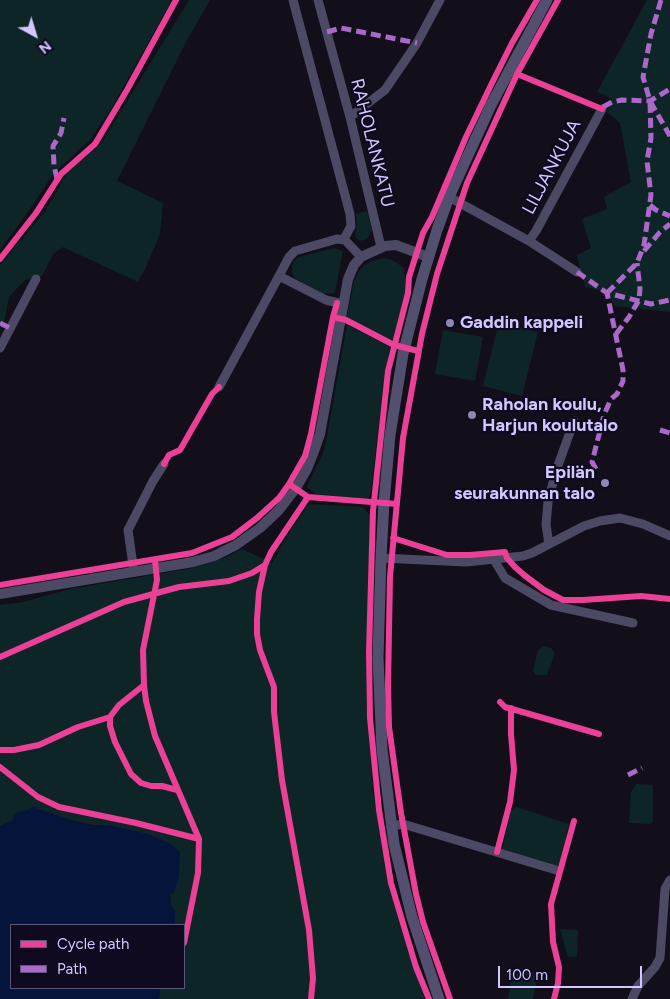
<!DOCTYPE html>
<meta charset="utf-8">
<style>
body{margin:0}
#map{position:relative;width:670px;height:999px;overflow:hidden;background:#120f1a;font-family:Figtree,sans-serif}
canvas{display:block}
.legend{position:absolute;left:10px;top:924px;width:175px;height:65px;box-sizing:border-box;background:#0f0a1f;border:1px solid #5d5679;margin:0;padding:6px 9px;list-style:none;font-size:15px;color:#d2c8ff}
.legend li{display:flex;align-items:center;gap:10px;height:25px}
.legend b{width:25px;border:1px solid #5d5679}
.north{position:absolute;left:10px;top:10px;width:50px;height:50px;-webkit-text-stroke:4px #0f0a1f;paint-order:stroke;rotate:141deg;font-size:14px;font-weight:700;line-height:20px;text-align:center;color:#d2c8ff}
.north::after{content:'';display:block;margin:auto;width:18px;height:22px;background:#d2c8ff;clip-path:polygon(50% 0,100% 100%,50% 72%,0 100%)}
.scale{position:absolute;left:498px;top:966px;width:144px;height:22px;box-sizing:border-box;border:2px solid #d2c8ff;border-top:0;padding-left:6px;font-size:15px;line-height:18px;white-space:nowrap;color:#d2c8ff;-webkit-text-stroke:4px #0f0a1f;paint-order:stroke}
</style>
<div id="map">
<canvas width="670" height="999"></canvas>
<ul class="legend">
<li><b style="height:6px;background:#ea4096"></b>Cycle path</li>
<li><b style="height:6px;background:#ac68c9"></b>Path</li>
</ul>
<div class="north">N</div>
<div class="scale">100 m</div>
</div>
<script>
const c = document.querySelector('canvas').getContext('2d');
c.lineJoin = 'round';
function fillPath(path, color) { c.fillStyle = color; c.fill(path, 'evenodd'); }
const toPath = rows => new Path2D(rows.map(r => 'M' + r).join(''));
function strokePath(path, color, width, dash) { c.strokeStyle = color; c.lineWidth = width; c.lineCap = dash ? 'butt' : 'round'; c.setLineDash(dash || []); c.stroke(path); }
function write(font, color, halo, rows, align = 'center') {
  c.font = font + ' Figtree,sans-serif'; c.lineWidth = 4.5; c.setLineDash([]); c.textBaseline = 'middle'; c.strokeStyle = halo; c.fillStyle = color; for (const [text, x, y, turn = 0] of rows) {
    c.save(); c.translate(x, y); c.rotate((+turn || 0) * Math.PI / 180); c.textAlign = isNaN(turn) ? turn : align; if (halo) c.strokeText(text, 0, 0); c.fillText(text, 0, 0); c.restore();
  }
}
const green = toPath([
 [0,0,172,0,111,109,90,140,54,173,30,209,0,250],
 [189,0,210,0,186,42,117,181,163,203,160,234,143,274,141,275,138,282,63,247,54,253,42,276,25,280,9,297,3,329,0,327,0,265,46,210,68,171,101,144],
 [647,0,670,0,670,312,614,306,608,292,585,287,577,255,591,248,582,219,607,209,604,197,631,182,620,123,607,112,612,99,597,92],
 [367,211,372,230,367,239,360,241,355,237,357,222,356,214],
 [334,248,343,251,335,292,331,294,322,293,296,279,293,275,292,266,293,262,299,257],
 [384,258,394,261,404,268,406,286,406,291,394,338,391,340,347,317,354,281,359,271,364,265,370,262],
 [499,322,538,332,522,396,483,386],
 [347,325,390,347,382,394,371,492,369,497,365,499,316,494,307,487,322,455,326,442],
 [443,330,483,337,475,381,435,374],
 [309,504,363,507,370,515,366,704,373,792,382,847,394,901,425,999,159,999,160,988,184,988,184,925,175,925,175,912,171,905,170,895,179,876,179,867,113,826,91,825,59,817,0,886,0,605,23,602,70,589,188,569,224,558,242,549,272,563,285,540],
 [544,646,551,648,554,652,554,656,547,675,535,675,533,670,538,650],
 [636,784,653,785,653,822,650,824,629,823,631,792],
 [516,807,569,824,560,864,558,866,502,850,511,810],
 [560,929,578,930,577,957,568,957],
 [513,969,538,973,533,999,508,999]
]);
const water = toPath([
 [33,807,74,821,91,825,113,826,148,834,171,844,180,852,179,876,174,893,170,895,171,905,175,912,175,924,11,925,11,988,160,988,159,999,0,999,0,826,13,820,14,814,17,812,26,811]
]);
const minor = toPath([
 [293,0,350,214,351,226,344,239],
 [318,0,350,117,381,247],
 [350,117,385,90,417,43,440,0],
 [449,197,529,241,577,272],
 [529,241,536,231,602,109],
 [343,304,326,300,279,276,289,257,295,251,337,239,345,240,361,257],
 [0,348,36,279],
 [219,387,279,276],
 [549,544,546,525,548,502,556,471,574,421],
 [381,558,466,562,523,556,532,553,584,526,600,521,620,518,643,524,670,536],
 [494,560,505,578,551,605,633,623],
 [134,572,128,530,153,481,164,464],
 [392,826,403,824,556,870],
 [632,999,638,986,655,967,660,958,665,889,670,880]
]);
const tertiary = toPath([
 [0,594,193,562,214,556,236,545,260,528,279,510,296,488,307,469,313,454,320,434,348,279,354,265,361,257,385,246,396,245,428,257]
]);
const secondary = toPath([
 [439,999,412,917,394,844,382,749,378,657,381,558,384,502,390,435,403,354,422,279,437,230,449,197,491,105,547,0]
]);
const quiet = toPath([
 [661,0,651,34,643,77,650,101,670,136],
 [327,32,341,28,417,43],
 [603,107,612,102,622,100,650,101,670,89],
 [57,179,54,165,53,146,61,133,64,118],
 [650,205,656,210,670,216],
 [644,251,660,232,670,224],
 [577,272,607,293,651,304,670,300],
 [607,293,637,263,644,245,651,195,647,161,651,138,650,101],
 [0,323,10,328],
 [616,334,629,317,639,300,640,289,637,263],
 [660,430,670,433],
 [596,469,592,462,604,415,611,399,617,394,623,381,623,370,607,293],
 [628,775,642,768]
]);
const cycleway = toPath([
 [517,74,602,109],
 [0,259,36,213,61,174,95,144,127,90,176,0],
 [333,317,346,320,394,345,418,351],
 [164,464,169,455,180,450,212,394,219,387],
 [289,484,308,497,397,504],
 [308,497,271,552,265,565,259,592,257,619,257,634,260,650,274,687,274,712,282,780,309,930,313,978,311,999],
 [393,538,447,555,470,555,505,552,507,558,515,567,524,575,544,590,563,600,583,600,641,596,670,599],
 [155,560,157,580,143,650,144,685,146,701,155,736,199,839],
 [0,585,192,553,232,537,257,518,279,498,289,484,305,456,311,434,333,317,337,303],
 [0,657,124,602,179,587,229,581,252,573,265,565],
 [500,702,505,707,599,734],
 [110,717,110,726,115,742,131,774,141,783,151,786,162,786,177,790],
 [0,750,14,750,39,745,78,727,110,717,119,705,144,685],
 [0,767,38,797,59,807,136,823,199,839,198,873,184,943],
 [497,852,510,802,514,770,511,734,511,708],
 [429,999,416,967,391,883,379,810,370,718,369,652,373,511,388,371,408,293,409,277,423,233,432,217,466,137,492,83,512,43,537,0],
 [450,999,423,922,416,894,401,813,389,727,388,685,390,577,403,438,422,334,437,274,467,183,517,74,558,0],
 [554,999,558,983,559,967,553,942,551,904,574,821]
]);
const markers = [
 [450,323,5,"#8f87af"],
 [472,415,5,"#8f87af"],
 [605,483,5,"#8f87af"]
];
const streetNames = [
 ["RAHOLANKATU",372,143,76],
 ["LILJANKUJA",552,167,-62]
];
const poiNames = [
 ["Gaddin kappeli",460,323],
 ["Raholan koulu,",482,405],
 ["Harjun koulutalo",482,426],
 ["Epilän",595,473,"right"],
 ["seurakunnan talo",595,494,"right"]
];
fillPath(green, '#0e2527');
fillPath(water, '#05143b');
strokePath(minor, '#4c4964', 9);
strokePath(tertiary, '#4c4964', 10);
strokePath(secondary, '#53506f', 11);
strokePath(quiet, '#ac68c9', 5, [10, 5]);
strokePath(cycleway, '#ea4096', 6);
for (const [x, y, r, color] of markers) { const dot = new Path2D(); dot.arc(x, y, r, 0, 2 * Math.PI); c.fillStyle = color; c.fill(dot); strokePath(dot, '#0f0a1f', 2); }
write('18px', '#d2c8ff', '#0f0a1f', streetNames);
write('bold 18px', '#d2c8ff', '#0f0a1f', poiNames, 'left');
</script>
